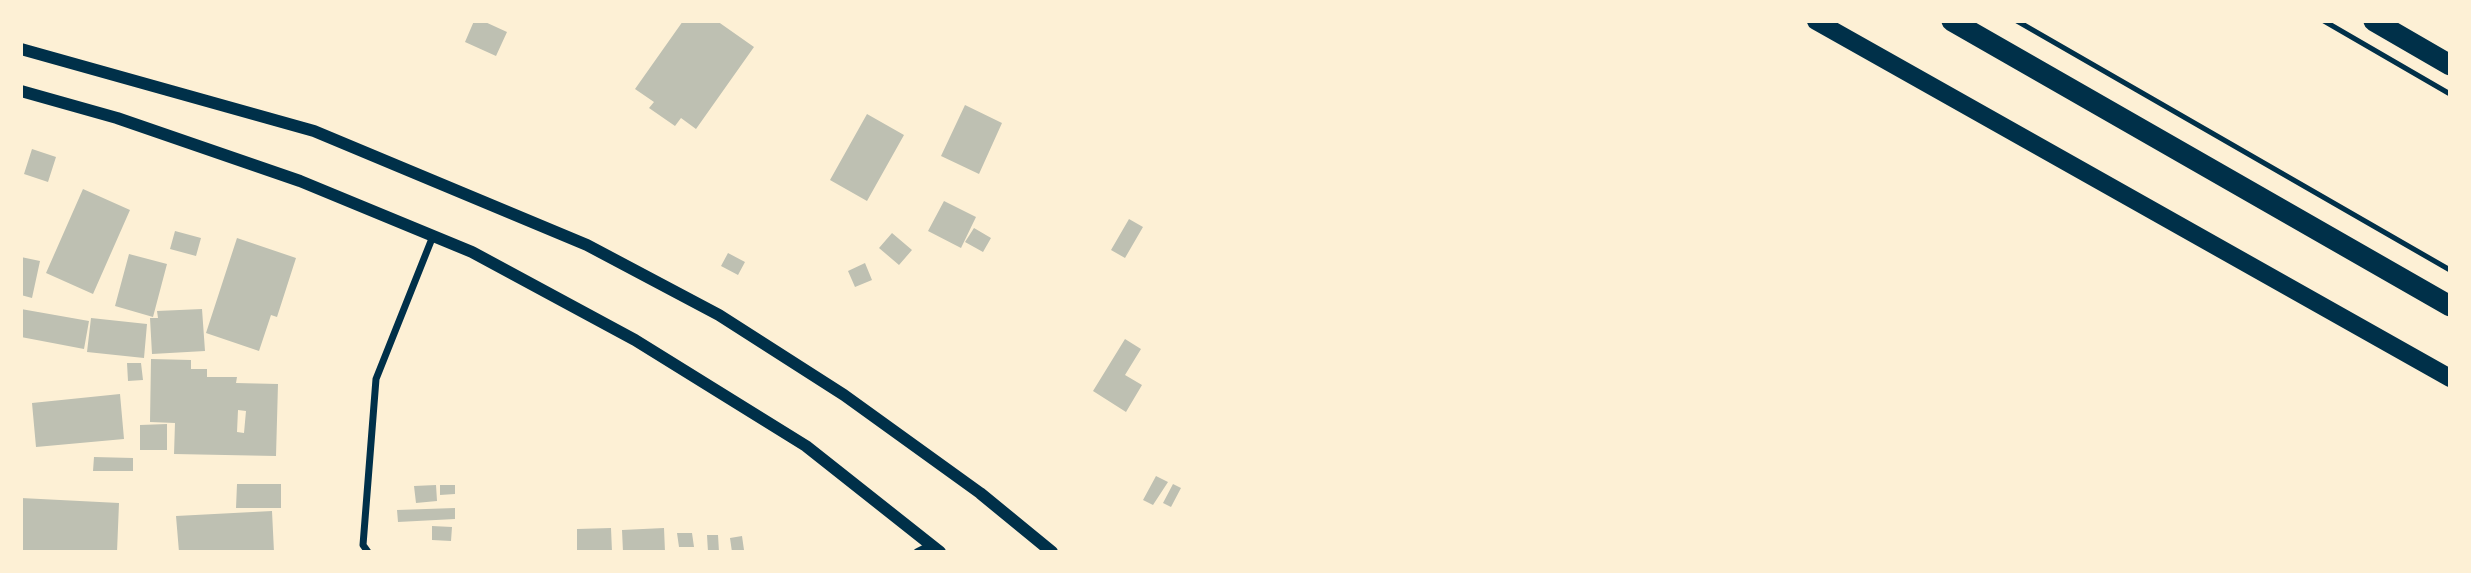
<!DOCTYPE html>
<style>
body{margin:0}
#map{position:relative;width:2471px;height:573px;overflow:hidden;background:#fdf0d5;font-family:Commissioner,sans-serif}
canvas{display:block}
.frame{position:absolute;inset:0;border:23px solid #fdf0d5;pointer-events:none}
</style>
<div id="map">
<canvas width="2471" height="573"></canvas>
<div class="frame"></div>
</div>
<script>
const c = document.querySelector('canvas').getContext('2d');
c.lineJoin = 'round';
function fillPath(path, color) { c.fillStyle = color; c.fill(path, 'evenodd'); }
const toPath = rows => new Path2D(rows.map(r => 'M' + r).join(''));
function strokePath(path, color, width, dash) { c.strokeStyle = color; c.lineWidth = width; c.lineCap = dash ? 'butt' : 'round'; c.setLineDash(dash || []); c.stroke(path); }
const building = toPath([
 [474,21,483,21,507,32,496,56,465,42],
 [683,21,717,21,754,47,696,129,681,118,675,126,649,108,654,102,635,89],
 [965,105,1002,123,979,174,941,156],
 [867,114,904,135,867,201,830,180],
 [32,149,56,157,48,182,24,174],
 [83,189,130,210,93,294,46,273],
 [944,201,976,217,961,248,928,231],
 [1129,219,1143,227,1125,258,1111,250],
 [974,228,991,238,983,252,965,242],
 [175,231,201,238,196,256,170,249],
 [892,233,912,250,899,265,879,248],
 [237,238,296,258,277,317,271,315,259,351,206,333],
 [728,253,745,262,738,275,721,266],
 [129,254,167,264,153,317,115,306],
 [21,257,40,261,32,298,21,295],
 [865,263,872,280,855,287,848,271],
 [21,309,89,321,84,349,21,337],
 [202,309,205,351,152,354,150,318,158,318,157,311],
 [91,318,147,324,144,358,87,352],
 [1125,339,1141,349,1125,375,1142,385,1126,412,1093,391],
 [151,359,191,360,191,369,207,369,207,377,237,377,236,383,278,384,276,456,174,454,175,423,150,422],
 [238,410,246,411,244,433,237,432],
 [127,363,141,363,143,380,128,381],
 [120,394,124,439,36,447,32,403],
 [167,424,167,450,140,450,140,425],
 [94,457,133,458,133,471,93,471],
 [1156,476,1168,482,1153,505,1143,500],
 [237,484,281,484,281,508,236,508],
 [1173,484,1181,488,1171,507,1163,503],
 [436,485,437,501,416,503,414,486],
 [440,485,455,485,455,494,440,495],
 [21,498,119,503,117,552,21,552],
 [455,508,455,519,398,522,397,510],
 [272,511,274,552,179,552,176,516],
 [432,526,452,527,451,541,432,540],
 [611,528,612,552,577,552,577,529],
 [664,528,665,552,623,552,622,530],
 [677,533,692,533,694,547,679,547],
 [707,535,718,535,719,552,708,552],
 [742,536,744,550,732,552,730,538]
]);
const service = toPath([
 [2017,21,2450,270],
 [2324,21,2450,94]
]);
const minor = toPath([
 [368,552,363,545,376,379,433,236],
 [917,552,931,545]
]);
const tertiary = toPath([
 [21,49,314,131,587,245,719,315,844,395,980,493,1052,552],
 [21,91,117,118,300,181,472,252,635,340,806,446,940,552]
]);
const primary = toPath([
 [1816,21,2450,378]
]);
const motorway = toPath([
 [1952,21,2450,306],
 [2374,21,2450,65]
]);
fillPath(building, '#bec0b2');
strokePath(service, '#003049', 5);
strokePath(minor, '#003049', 7);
strokePath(tertiary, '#003049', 12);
strokePath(primary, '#003049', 18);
strokePath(motorway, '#003049', 21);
</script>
